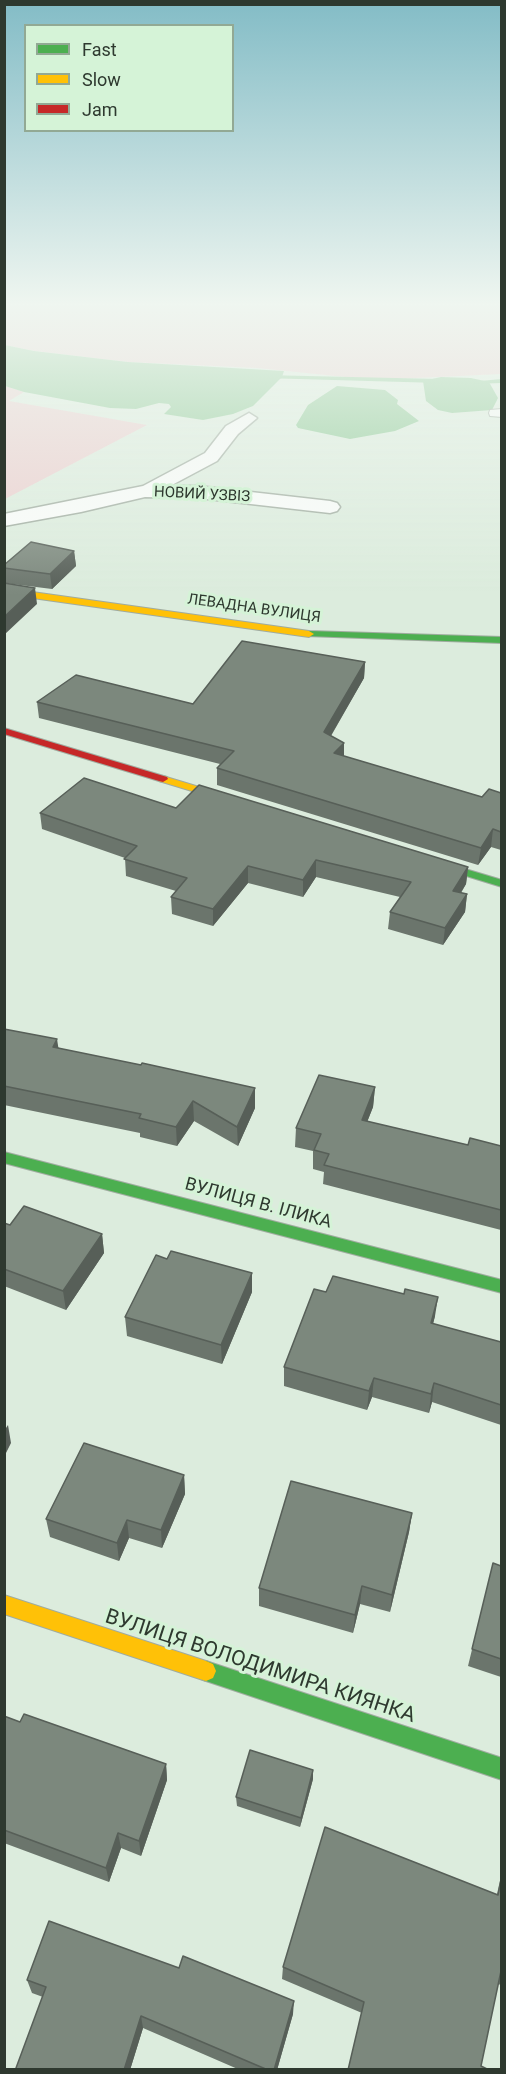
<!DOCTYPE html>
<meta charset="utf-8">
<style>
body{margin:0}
#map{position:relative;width:506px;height:2074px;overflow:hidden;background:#dcecdd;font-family:Roboto,sans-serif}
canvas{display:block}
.frame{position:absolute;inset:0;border:6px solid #2e392f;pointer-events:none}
.legend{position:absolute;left:24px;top:24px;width:210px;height:108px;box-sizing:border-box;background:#d5f3d7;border:2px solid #92a994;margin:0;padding:8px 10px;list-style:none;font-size:18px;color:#2e392f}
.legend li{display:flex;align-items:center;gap:12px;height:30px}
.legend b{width:30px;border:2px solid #92a994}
</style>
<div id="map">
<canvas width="506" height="2074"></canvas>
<div class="frame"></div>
<ul class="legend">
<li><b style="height:8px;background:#4caf50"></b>Fast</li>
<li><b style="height:8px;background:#ffc107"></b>Slow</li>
<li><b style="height:8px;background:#c62828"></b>Jam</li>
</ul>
</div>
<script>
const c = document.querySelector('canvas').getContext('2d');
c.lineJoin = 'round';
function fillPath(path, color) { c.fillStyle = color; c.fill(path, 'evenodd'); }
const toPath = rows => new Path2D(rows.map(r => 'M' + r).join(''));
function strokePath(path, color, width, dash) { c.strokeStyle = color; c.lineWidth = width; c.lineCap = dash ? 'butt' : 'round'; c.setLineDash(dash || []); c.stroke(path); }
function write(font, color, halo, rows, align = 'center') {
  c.font = font + ' Roboto,sans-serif'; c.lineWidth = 6; c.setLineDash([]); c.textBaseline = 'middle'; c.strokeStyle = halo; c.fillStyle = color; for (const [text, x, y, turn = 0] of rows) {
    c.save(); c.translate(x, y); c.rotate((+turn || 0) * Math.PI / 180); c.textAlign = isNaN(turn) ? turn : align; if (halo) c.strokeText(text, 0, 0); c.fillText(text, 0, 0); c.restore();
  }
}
const green = toPath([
 [4,305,501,305,501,374,374,380,257,368,128,362,34,351,5,345],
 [5,386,24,392,9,401,147,425,5,499]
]);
const water = toPath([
 [5,345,34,351,128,362,284,371,282,377,253,406,233,414,203,420,164,414,171,407,169,404,159,403,136,409,110,408,24,392,5,386],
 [441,377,471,378,489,382,498,398,492,410,452,413,438,410,426,401,423,381],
 [337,386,385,390,398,400,397,404,419,421,395,431,350,439,298,428,296,425,308,405]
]);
const stream = toPath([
 [264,375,439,379,442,381,439,383,262,378,264,375],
 [502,379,502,383,471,384,468,382,502,379]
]);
const lane = toPath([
 [502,409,502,417,490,416,489,413,490,410,502,409]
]);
const street = toPath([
 [249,413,257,418,238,434,217,461,170,486,198,486,330,501,337,503,340,507,337,511,330,513,198,498,145,497,81,512,4,526,4,514,143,486,205,453,226,426,249,413]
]);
const fast = toPath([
 [309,631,502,637,502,643,306,636,306,632,309,631],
 [425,857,502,880,502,887,421,862,419,860,425,857],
 [4,1152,502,1280,502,1293,4,1163,4,1152],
 [206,1661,502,1758,502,1780,206,1681,199,1678,196,1671,199,1664,206,1661]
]);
const slow = toPath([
 [4,588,309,631,314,634,309,637,4,594,4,588],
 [163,776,242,800,243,802,238,805,159,781,158,779,163,776],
 [4,1595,206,1661,213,1664,216,1671,213,1678,206,1681,4,1614,4,1595]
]);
const jam = toPath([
 [4,728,167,777,168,779,163,782,159,781,4,734,4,728]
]);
const wall = toPath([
 [74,551,76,566,52,589,4,583,4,565],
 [365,662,364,678,331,736,344,756,482,797,501,793,501,850,491,847,478,865,217,785,217,768,220,764,39,718,37,702,193,704],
 [176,808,468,867,466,884,461,893,467,894,465,912,443,945,388,929,390,912,400,897,316,877,303,897,248,883,213,926,172,914,171,897,176,891,126,876,125,858,42,829,40,813],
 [4,1029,59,1048,255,1108,238,1146,194,1121,177,1146,140,1137,140,1133,4,1105],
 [375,1087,373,1107,367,1122,468,1145,501,1146,501,1230,323,1184,324,1172,313,1169,313,1151,295,1147,296,1128],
 [4,1223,10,1225,102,1234,104,1253,66,1310,4,1286],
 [167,1259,252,1273,252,1292,222,1364,127,1336,125,1317],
 [326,1292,435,1316,433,1324,501,1342,501,1425,432,1402,429,1413,372,1397,367,1410,284,1386,284,1367],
 [184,1475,185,1494,162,1548,129,1538,119,1561,50,1537,46,1519],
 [412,1513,409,1532,390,1612,360,1604,353,1633,259,1606,259,1588],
 [493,1563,501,1566,501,1677,468,1666],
 [4,1716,20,1722,166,1764,167,1780,141,1856,121,1848,109,1882,4,1843],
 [313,1779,300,1827,237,1806,236,1797],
 [501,1876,501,1985,498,1984,362,2013,282,1979,283,1967,497,1894],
 [27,1980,293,2014,277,2070,240,2070,143,2028,130,2070,16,2070,16,2068,43,1997,32,1993]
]);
const shadedWall = toPath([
 [74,551,76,566,52,589,50,574],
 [35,588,37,604,4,635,4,617],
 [365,662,364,678,323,749,324,732],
 [344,743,344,760,334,753],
 [493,829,491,847,478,865,481,848],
 [316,860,316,877,303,897,303,880],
 [248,866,248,883,213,926,213,909],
 [468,867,466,884,451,908,453,891],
 [467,894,465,912,443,945,445,928],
 [57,1039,60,1058,53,1047],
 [375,1087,373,1107,360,1140,362,1120],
 [255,1088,255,1108,238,1146,237,1127],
 [193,1101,194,1121,177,1146,176,1127],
 [102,1234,104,1253,66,1310,63,1291],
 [252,1273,252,1292,222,1364,221,1345],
 [438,1297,435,1316,428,1342,431,1323],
 [374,1378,372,1397,367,1410,369,1391],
 [434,1383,432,1402,429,1413,431,1394],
 [8,1425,11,1443,4,1457,4,1431],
 [184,1475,185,1494,162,1548,161,1530],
 [412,1513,409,1532,390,1612,392,1595],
 [127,1520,129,1538,119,1561,117,1543],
 [362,1586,360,1604,353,1633,355,1615],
 [166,1764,167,1780,141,1856,139,1841],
 [313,1770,313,1779,300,1827,301,1818],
 [118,1833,121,1848,109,1882,106,1868],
 [294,2001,293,2014,277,2070,274,2070],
 [141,2016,143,2028,130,2070,124,2070]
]);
const building = toPath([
 [31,542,74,551,50,574,4,568,4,565,31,542],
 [4,583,35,588,4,617,4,583],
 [242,641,365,662,324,732,344,743,334,753,482,797,489,789,501,793,501,832,493,829,481,848,217,768,234,751,37,702,76,675,193,704,242,641],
 [84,778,176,808,199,785,468,867,453,891,467,894,445,928,390,912,411,882,316,860,303,880,248,866,213,909,171,897,187,878,124,859,137,846,40,813,84,778],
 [4,1029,57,1039,53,1047,141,1065,142,1063,255,1088,237,1127,193,1101,176,1127,139,1118,141,1114,4,1086,4,1029],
 [319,1075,375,1087,362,1120,468,1145,470,1138,501,1146,501,1210,324,1165,329,1154,314,1150,321,1134,296,1128,319,1075],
 [24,1206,102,1234,63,1291,4,1269,4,1223,10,1225,24,1206],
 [171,1251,252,1273,221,1345,125,1317,156,1255,167,1259,171,1251],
 [333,1276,404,1294,405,1289,438,1297,431,1323,501,1342,501,1405,434,1383,431,1394,374,1378,369,1391,284,1367,314,1289,326,1292,333,1276],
 [84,1443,184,1475,161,1530,127,1520,117,1543,46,1519,84,1443],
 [291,1481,412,1513,392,1595,362,1586,355,1615,259,1588,291,1481],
 [493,1563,501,1566,501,1659,472,1649,493,1563],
 [24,1714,166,1764,139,1841,118,1833,106,1868,4,1830,4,1716,20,1722,24,1714],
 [250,1750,313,1770,301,1818,236,1797,250,1750],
 [325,1827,498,1895,501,1880,501,1971,481,2066,489,2070,348,2070,364,2002,283,1967,325,1827],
 [49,1921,179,1968,183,1956,294,2001,274,2070,268,2070,141,2016,124,2070,19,2070,16,2068,46,1987,27,1980,49,1921]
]);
const farStreetnames = [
 ["НОВИЙ УЗВІЗ",202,495,3],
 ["ЛЕВАДНА ВУЛИЦЯ",254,609,8]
];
const streetNames = [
 ["ВУЛИЦЯ В. ІЛИКА",258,1204,15]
];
const nearStreetnames = [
 ["ВУЛИЦЯ ВОЛОДИМИРА КИЯНКА",260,1667,18]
];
fillPath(green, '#eccece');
fillPath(water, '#8bc893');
fillPath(stream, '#8bc893');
strokePath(lane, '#a0aca0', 2);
strokePath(street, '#a0aca0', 3);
strokePath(fast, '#a0aca0', 2);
strokePath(slow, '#a0aca0', 2);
strokePath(jam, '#a0aca0', 2);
fillPath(lane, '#fafcfa');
fillPath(street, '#fafcfa');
fillPath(fast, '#4caf50');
fillPath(slow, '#ffc107');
fillPath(jam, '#c62828');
fillPath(wall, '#6b756c');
fillPath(shadedWall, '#575f58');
fillPath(building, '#7c887d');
strokePath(building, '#575f58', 1.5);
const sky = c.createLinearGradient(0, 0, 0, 595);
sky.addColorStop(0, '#83bcc6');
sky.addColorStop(0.51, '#eff6f0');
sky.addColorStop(1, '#eff6f000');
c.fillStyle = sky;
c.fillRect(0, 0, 506, 595);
write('15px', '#2e392f', '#d5f3d7', farStreetnames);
write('18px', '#2e392f', '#d5f3d7', streetNames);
write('21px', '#2e392f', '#d5f3d7', nearStreetnames);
</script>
